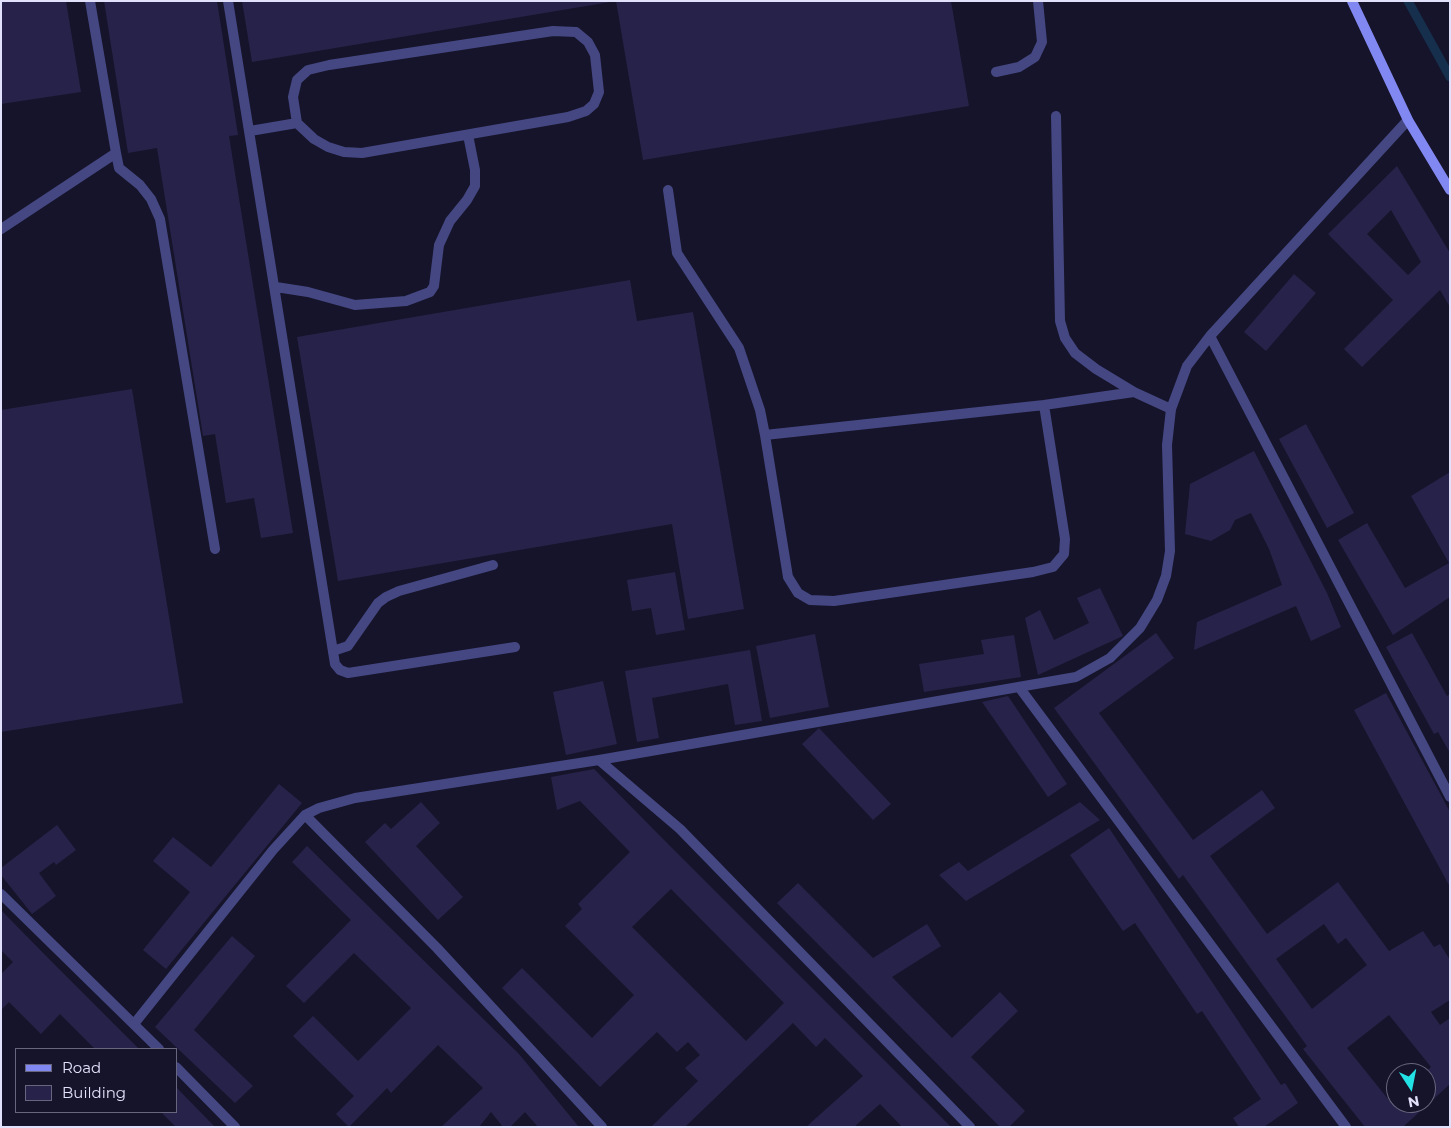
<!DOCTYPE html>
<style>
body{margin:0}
#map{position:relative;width:1451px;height:1128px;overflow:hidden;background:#16142a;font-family:Montserrat,sans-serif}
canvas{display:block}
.frame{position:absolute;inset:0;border:2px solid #e2e1fc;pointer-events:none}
.legend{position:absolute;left:15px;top:1048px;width:162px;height:65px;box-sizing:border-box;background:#16142a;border:1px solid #68667e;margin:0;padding:6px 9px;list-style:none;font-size:15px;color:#e2e1fc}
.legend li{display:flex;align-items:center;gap:10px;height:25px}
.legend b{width:25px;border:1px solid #68667e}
.north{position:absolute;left:1386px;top:1063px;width:50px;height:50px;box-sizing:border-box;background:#16142a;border:1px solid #68667e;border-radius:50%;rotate:169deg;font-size:14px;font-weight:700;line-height:20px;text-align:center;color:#e2e1fc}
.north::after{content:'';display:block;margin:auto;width:18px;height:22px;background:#22e2e6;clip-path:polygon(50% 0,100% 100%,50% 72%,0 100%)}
</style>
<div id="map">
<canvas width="1451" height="1128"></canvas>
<div class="frame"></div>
<ul class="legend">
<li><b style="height:6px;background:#8288f1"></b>Road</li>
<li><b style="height:14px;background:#272249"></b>Building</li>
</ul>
<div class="north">N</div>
</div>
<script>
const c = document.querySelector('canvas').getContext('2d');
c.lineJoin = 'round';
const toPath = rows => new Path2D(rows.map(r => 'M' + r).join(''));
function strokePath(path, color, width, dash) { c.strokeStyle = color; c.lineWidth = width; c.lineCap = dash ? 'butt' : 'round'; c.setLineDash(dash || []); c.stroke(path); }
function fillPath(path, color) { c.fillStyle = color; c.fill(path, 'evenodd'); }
const stream = toPath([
 [1408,1,1450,77]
]);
const building = toPath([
 [1,1,66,1,81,92,1,104],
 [104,1,217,1,238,135,229,136,293,533,261,538,254,498,226,503,215,434,203,436,157,148,128,153],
 [242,1,610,1,610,2,252,62],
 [616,1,951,1,969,106,643,160],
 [1397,166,1450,253,1450,307,1440,290,1362,367,1344,349,1393,300,1328,234],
 [1391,210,1421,262,1408,275,1367,234],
 [1294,274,1316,293,1266,351,1244,332],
 [630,280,637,321,693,312,744,609,688,619,672,524,338,581,297,337],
 [132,389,183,703,1,732,1,410],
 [1306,424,1354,513,1327,528,1279,439],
 [1254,451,1327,593,1341,627,1311,641,1296,606,1194,650,1197,622,1282,585,1269,549,1251,513,1235,520,1230,530,1211,541,1185,534,1190,484],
 [1450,472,1450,597,1393,635,1338,540,1367,523,1405,588,1449,563,1411,496],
 [675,572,685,630,656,635,651,608,632,611,627,580],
 [1100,588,1123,636,1038,675,1025,618,1040,610,1054,640,1089,623,1077,598],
 [1156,633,1174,658,1099,713,1193,840,1262,790,1275,808,1210,856,1267,934,1338,882,1389,951,1423,931,1434,947,1440,944,1450,960,1450,1000,1431,1012,1440,1025,1450,1018,1450,1084,1403,1127,1365,1127,1303,1049,1307,1046,1183,875,1179,879,1054,708],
 [1324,924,1338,944,1346,938,1367,965,1312,1009,1276,959],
 [1389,1015,1431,1067,1426,1072,1426,1103,1396,1103,1396,1100,1392,1104,1347,1048],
 [1412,633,1447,696,1450,694,1450,753,1438,732,1434,734,1386,647],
 [815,634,829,707,770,718,756,646],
 [1014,635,1021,677,924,692,919,664,984,654,981,640],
 [750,650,762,721,735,725,728,684,652,698,659,738,637,742,625,671],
 [603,681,617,744,566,755,553,692],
 [1386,693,1450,812,1450,887,1354,710],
 [1008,696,1067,784,1048,797,982,702],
 [819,728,891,804,873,820,802,744],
 [594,769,670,846,951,1127,902,1127,880,1104,854,1127,806,1127,863,1076,825,1038,816,1047,793,1023,685,1127,651,1127,698,1081,685,1068,700,1055,688,1042,677,1052,657,1032,600,1087,502,988,522,968,592,1038,634,995,565,926,582,909,578,904,630,852,580,801,557,810,551,777],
 [671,889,784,1003,746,1041,632,927],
 [279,784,302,803,166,969,143,950,190,892,153,861,173,837,211,867],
 [421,802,440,823,416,846,463,897,438,920,365,842,385,823,391,829],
 [1080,802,1100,820,966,901,939,875,959,862,968,871],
 [57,825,76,850,56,865,54,862,39,873,56,896,32,914,1,875,1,868],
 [1109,828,1281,1085,1285,1083,1298,1103,1264,1127,1239,1127,1233,1118,1261,1099,1202,1011,1197,1014,1135,923,1123,931,1070,855],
 [307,846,519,1054,579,1127,538,1127,525,1112,510,1127,503,1127,491,1112,479,1127,441,1127,483,1088,438,1045,391,1093,387,1088,349,1127,336,1114,354,1096,293,1036,313,1016,358,1061,411,1008,354,953,304,1003,286,986,351,920,292,862],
 [798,883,873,958,927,924,941,946,892,977,952,1038,1000,992,1018,1011,971,1057,1025,1111,1009,1127,1000,1127,777,903],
 [1,910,51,961,139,1049,95,1049,60,1014,41,1034,9,1002,1,1010,1,974,13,962,1,950],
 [232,936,255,956,194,1030,253,1086,235,1103,155,1027],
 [176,1087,215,1127,176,1127,161,1112,176,1112]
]);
const service = toPath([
 [228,1,335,664,340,670,348,673,515,647],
 [996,72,1019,67,1035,57,1042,42,1038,1],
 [1056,116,1060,321,1065,338,1075,353,1096,369,1134,392],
 [250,131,297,123,314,139,328,147,344,152,362,153,568,117,586,111,594,104,599,92,595,55,588,42,576,32,553,31,329,65,308,70,297,80,293,97,297,123],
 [116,153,119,168,140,185,151,199,160,219,215,549],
 [668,190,677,253,739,348,760,410,765,435],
 [1,229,116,153,90,1],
 [276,287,308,292,355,305,406,301,430,292,434,286,439,245,450,221,467,200,475,186,475,170,468,135],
 [1044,405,765,435,788,577,798,593,810,600,834,601,1033,572,1053,567,1064,554,1065,539,1044,405,1134,392,1171,409],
 [333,651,348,646,378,603,386,597,399,591,493,565]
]);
const minor = toPath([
 [1210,336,1450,797],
 [1019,687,1346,1127],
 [599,760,680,829,970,1127],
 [305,815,437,948,602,1127],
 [1,894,159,1049],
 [134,1024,273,850,305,815,319,808,355,798,599,760,1076,677,1110,658,1140,628,1157,600,1166,576,1170,551,1167,445,1171,409,1187,366,1210,336,1408,120],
 [176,1067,235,1127]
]);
const secondary = toPath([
 [1352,1,1408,120,1450,190]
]);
strokePath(stream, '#162f4d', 9);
fillPath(building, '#272249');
strokePath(service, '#454783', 10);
strokePath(minor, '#454783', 10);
strokePath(secondary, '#8288f1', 10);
</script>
